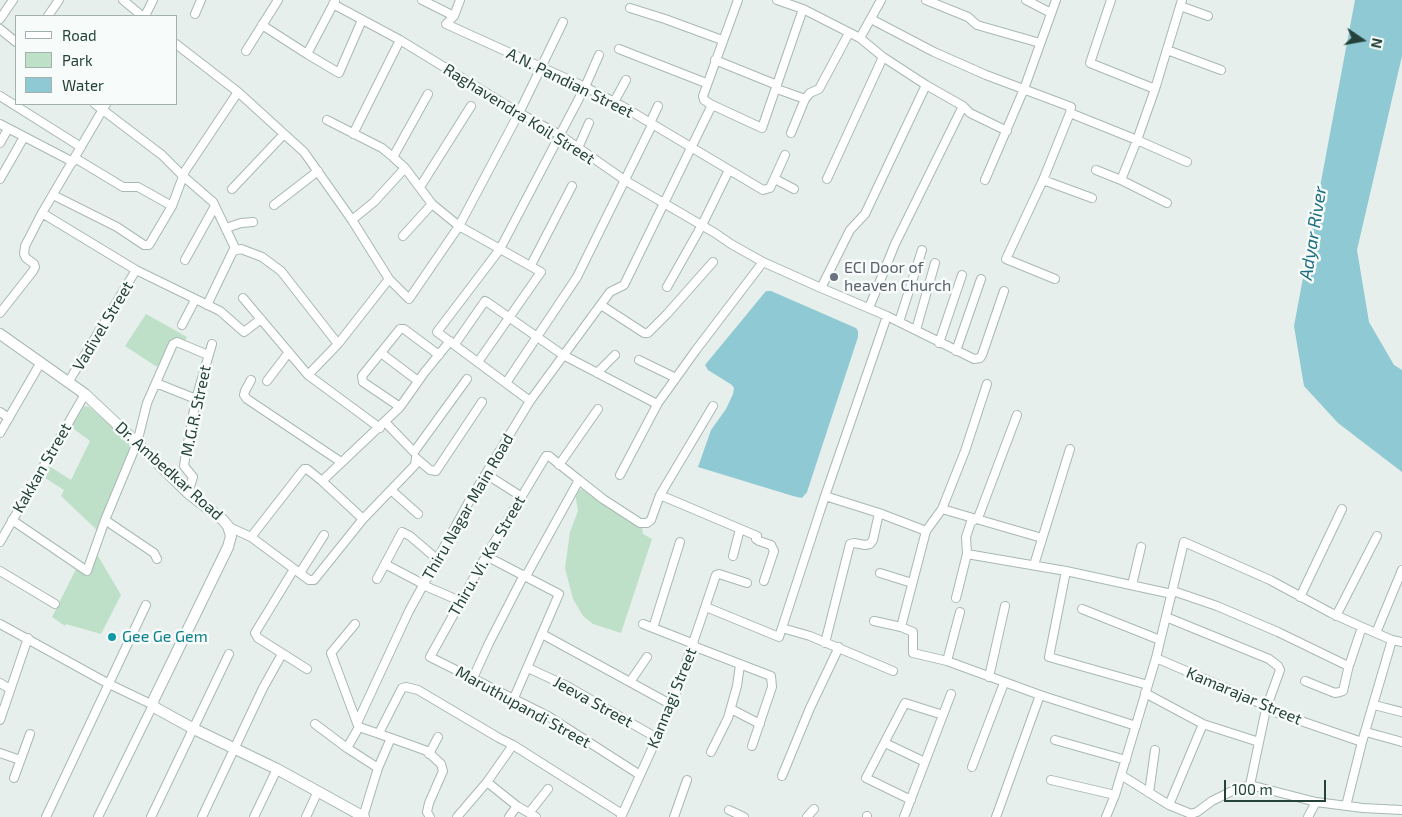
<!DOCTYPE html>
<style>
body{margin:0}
#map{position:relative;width:1402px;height:817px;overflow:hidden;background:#e6efeb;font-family:"Exo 2",sans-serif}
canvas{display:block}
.legend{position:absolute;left:15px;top:15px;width:162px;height:90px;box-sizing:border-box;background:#f7fbf9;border:1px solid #a3b1ad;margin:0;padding:6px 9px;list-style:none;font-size:15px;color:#24423a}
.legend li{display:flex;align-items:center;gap:10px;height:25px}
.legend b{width:25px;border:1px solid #a3b1ad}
.north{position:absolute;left:1337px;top:15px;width:50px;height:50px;-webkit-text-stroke:4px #f7fbf9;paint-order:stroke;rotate:102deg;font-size:14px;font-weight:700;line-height:20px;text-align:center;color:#24423a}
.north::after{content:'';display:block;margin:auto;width:18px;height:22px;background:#24423a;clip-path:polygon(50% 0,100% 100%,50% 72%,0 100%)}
.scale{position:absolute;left:1224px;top:780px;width:102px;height:22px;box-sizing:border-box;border:2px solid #24423a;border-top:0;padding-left:6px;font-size:15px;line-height:18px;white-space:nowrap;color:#24423a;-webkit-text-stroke:4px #f7fbf9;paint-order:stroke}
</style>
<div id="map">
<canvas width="1402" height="817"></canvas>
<ul class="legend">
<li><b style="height:6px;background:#fff"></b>Road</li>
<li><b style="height:14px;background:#bfe0c8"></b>Park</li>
<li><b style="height:14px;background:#8ec9d4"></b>Water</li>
</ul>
<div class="north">N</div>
<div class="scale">100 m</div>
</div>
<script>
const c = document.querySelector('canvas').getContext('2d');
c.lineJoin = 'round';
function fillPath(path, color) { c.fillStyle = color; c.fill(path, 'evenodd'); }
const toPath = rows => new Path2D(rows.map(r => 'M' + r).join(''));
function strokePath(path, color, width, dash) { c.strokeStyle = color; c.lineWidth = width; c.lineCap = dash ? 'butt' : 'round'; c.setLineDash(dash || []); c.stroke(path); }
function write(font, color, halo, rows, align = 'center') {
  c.font = font + ' "Exo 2",sans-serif'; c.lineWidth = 5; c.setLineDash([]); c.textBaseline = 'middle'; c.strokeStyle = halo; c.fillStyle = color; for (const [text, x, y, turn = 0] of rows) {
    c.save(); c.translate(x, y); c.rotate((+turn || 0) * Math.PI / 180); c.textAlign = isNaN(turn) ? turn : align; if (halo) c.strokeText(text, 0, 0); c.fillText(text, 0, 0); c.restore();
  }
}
const green = toPath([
 [146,314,187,337,184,343,175,339,157,367,125,346],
 [84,406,89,407,126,438,131,447,99,532,61,496,64,490,42,476,49,466,71,480,90,441,71,427],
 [585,489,619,514,638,524,642,528,643,534,652,539,621,633,593,624,583,616,573,599,565,568,570,532,578,511,575,493,577,490],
 [98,556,121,595,101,634,66,624,65,626,52,617,76,569,87,575]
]);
const water = toPath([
 [1355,0,1402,0,1402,56,1357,250,1369,322,1394,365,1402,370,1402,472,1338,423,1304,386,1294,326],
 [766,291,771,291,856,328,858,331,858,337,807,492,802,498,793,496,698,467,711,430,726,409,733,394,734,388,732,385,708,370,705,365]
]);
const minor = toPath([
 [123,0,142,16],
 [422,0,454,16],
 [460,0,454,16,446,24,585,87,622,106,763,190,770,188,785,155],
 [777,0,803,9,860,38,883,57,926,85,963,106,970,113,1007,131],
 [926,0,968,17,977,25,1040,43],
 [1026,0,1051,13],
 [1111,0,1090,63,1155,89],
 [333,4,400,40,519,113,560,135,626,181,715,233,731,244,763,262,821,288],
 [1180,6,1208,16],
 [630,8,665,19,722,40],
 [195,14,201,0],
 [48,16,59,0],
 [145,16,153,0],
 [0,19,13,0],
 [871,19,934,52,986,75,1071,107,1070,113,1043,180,1006,259,1055,279],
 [262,25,307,54,339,73,362,20],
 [0,29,16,42],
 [860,38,881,0],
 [176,44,238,92,304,152,352,220,389,279],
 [619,49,706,83],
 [1167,50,1221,70],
 [246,51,278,0],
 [307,54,335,1],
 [715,60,777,85],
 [926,85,865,214,850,230,821,288,887,316,974,359,980,358,982,355,1004,291],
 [777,89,805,99],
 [0,96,81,147],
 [614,102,626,80],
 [708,103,762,128,803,9],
 [95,104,162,155,183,176,213,202,236,250],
 [1070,113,1137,140,1187,162],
 [327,120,382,148,393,157,405,168,432,204,459,226,541,272,478,362],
 [650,123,658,106],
 [0,124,73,162],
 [791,133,805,99,810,93,819,89,849,33],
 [353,134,400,40],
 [0,143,8,129],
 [578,148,589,123],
 [393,157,428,94],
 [75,158,123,187,138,187,172,206],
 [1096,170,1121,180],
 [0,179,24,137],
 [775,179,794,189],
 [827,179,883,57],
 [985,180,1024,89,1056,0],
 [1043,180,1092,198],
 [420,187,471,106],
 [232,189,284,134],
 [53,195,117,227,144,245,149,245,172,206,185,171,238,92],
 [1167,203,1121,180,1137,140,1155,89,1182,0],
 [274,205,318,171],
 [42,213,136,270,220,311,244,332,261,319],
 [352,220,374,202,405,168],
 [226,228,241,223,253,222],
 [403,236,432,204],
 [185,260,215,206],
 [531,265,572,186],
 [667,287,702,225,729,170],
 [243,298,308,375,380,428],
 [207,305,233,251,241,249,262,257,281,271,338,344],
 [601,305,644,333,648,333,667,314,713,262],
 [869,308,895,244,963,106],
 [0,313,33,271,35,267,34,264,26,258,24,254,25,246,42,213,106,104],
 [899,322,922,250],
 [182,325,195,300],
 [916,330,935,263],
 [939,343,962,275],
 [455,344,485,301,487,302,563,355,657,404],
 [956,351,981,279],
 [381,353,418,381],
 [639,360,676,378],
 [597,373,615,355],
 [308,375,338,344,389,279,409,299,459,226,519,113,563,22],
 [251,380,245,391,244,395,247,399,341,462],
 [69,381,136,270],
 [267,381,289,352],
 [156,383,196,399],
 [506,383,577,277,652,125],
 [530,401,437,332,500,249,585,87,599,55],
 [400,407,363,382,362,376,400,329,404,329,439,355],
 [0,412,9,418],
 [385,422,414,452,467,379],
 [0,433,41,362],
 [559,465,598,409],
 [486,474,522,497],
 [620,475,658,403,696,350,763,262],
 [579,480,603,499,640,523,647,523,651,520,660,495,713,406],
 [322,481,400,407,424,373,450,341],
 [391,490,418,514],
 [188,493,193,477,184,466,185,459,196,399,212,344],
 [660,495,757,536,756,539,759,541,771,545,774,551,764,581],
 [825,496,887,316],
 [942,509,1042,538],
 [12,520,87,571,105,520,137,443,147,403,173,344,177,342,208,355],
 [105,520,154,553,157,559],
 [229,527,251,537,309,580,314,580,363,519,415,465,416,458,430,470,436,471,482,402],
 [251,537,304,469,307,469,322,481,363,519],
 [0,542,85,394],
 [967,554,1066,571,1172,594],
 [486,556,559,594,514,698],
 [733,556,740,529],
 [385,564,423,584],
 [1034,565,1070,449],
 [294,569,255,633,258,638,307,669],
 [0,571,55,604],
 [1066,571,1049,657,1148,685],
 [300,573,324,535],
 [880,573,912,583],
 [526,576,579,480,549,456,546,456,486,556,430,657,548,716,640,775],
 [377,579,402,532,410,536,437,559],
 [423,585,460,601],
 [1132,585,1141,547],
 [1173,591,1217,606,1278,632,1346,665,1349,665,1350,663,1362,627],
 [1300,597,1342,509],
 [956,598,967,554,966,537,971,522,978,518,1017,415],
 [706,607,779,637,825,496,879,513,926,531],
 [1082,609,1160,640],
 [1336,616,1377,536],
 [1166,617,1269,659,1278,666,1280,670,1266,709,1250,785],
 [874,621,901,627,913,632,913,653,947,661,1040,695,996,817],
 [0,624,109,684,153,705,98,817],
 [355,624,331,653,357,723],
 [643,624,694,644],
 [901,627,926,531,942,509,965,451,987,384],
 [653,628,680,542],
 [782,628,810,636,893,671],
 [1376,633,1402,570],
 [542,634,672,705],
 [825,643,850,544,854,543,865,545,870,544,873,540,879,513],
 [693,646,771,676,772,687,752,746],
 [1156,658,1242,695,1259,703,1266,709,1362,742],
 [947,661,960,612],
 [528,668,567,686,657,738],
 [989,677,1005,606],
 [473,678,489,643,524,575],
 [1305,681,1335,693,1340,692,1343,691,1349,665],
 [630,682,647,657],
 [0,683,10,689],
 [1145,693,1203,724,1259,742],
 [1040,695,1136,726],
 [1374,705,1402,712],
 [731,709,760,724],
 [0,720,28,638],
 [315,724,347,748,378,768],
 [1366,732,1402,742],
 [379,733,402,688,406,687,418,690,499,738,513,745,622,814],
 [391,738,427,751,441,764,443,771,429,803,427,812,430,817],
 [1055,740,1126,760],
 [885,743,925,762],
 [347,748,359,727],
 [711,752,728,718,737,686,740,665],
 [0,753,20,760],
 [429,754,438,737],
 [972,767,1004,683],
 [1121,775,1169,805,1191,814,1197,812,1212,801,1230,792,1250,785,1316,802,1363,808,1402,810],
 [782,776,810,708,839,647],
 [14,778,30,734],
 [1051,780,1115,795],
 [487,782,517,806,536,817],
 [1149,793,1155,750],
 [911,800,866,778,905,703,943,715],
 [1169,805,1203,724],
 [1346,806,1362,742,1392,640],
 [729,810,744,817],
 [529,813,548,789],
 [46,817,146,605],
 [151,817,229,654],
 [202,817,263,688,282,654],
 [254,817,277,769],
 [306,817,318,791],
 [363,817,378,768,391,738,359,727,357,723,409,611,471,498,530,401,610,292,624,285,712,105,704,100,703,96,738,0],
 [457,817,487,782,513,745],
 [509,817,517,806],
 [621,817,672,705,716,575,719,574,747,583],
 [674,817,687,780],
 [807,817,814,809],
 [867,817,867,816],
 [904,817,951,694],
 [1106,817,1115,795,1156,658,1184,542,1270,580,1331,613,1362,627,1392,640,1402,642],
 [1308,817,1316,802]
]);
const tertiary = toPath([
 [0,334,85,394,137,443,188,493,223,520,228,526,231,536,228,547,153,701,154,707,194,729,277,769,364,817]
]);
const markers = [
 [834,277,5,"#6b7280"],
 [112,637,5,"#0f9aa8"]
];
const streetNames = [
 ["A.N. Pandian Street",570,83,26],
 ["Raghavendra Koil Street",519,114,32],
 ["Vadivel Street",103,326,-59],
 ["M.G.R. Street",196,411,-78],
 ["Kakkan Street",42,468,-60],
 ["Dr. Ambedkar Road",169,471,42],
 ["Thiru Nagar Main Road",468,507,-60],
 ["Thiru. Vi. Ka. Street",487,556,-60],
 ["Kamarajar Street",1244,696,23],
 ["Kannagi Street",672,698,-68],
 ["Jeeva Street",593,702,29],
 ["Maruthupandi Street",523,707,29]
];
const worshipNames = [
 ["ECI Door of",844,268],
 ["heaven Church",844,286]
];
const cultureNames = [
 ["Gee Ge Gem",122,637]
];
const waterNames = [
 ["Adyar River",1313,233,-81]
];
fillPath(green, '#bfe0c8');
fillPath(water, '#8ec9d4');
strokePath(minor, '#a8b8b2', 10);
strokePath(tertiary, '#a8b8b2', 12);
strokePath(minor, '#fff', 8);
strokePath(tertiary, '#fff', 10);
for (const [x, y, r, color] of markers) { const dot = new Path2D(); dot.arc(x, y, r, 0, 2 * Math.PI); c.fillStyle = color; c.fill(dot); strokePath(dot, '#f7fbf9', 2); }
write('16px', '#24423a', '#f7fbf9', streetNames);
write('16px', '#5b616d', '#f7fbf9', worshipNames, 'left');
write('16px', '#0d838f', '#f7fbf9', cultureNames, 'left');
write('italic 18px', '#1c6f80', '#f7fbf9', waterNames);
</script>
